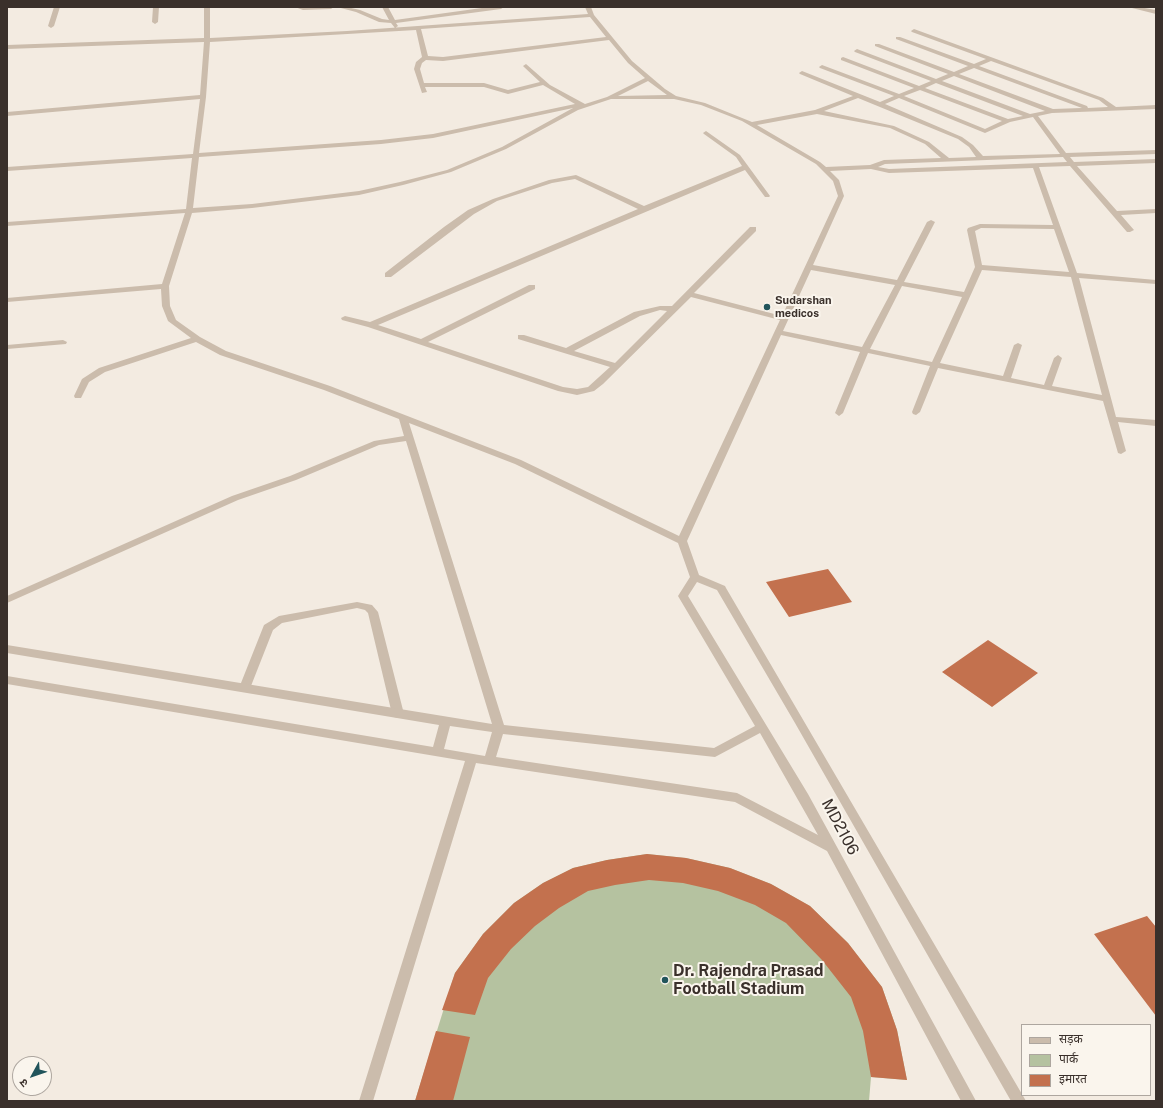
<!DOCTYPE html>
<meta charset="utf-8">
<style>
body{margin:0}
#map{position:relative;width:1163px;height:1108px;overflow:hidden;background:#f3ebe1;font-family:"Public Sans","Noto Sans Devanagari",sans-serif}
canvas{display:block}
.frame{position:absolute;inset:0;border:8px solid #3a302b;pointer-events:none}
.legend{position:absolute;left:1021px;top:1024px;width:130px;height:72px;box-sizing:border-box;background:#faf5ed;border:1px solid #ada69f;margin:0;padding:5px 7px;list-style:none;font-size:12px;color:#3a302b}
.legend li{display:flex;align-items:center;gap:8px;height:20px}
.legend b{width:20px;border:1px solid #ada69f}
.north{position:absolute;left:12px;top:1056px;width:40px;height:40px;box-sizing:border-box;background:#faf5ed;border:1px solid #ada69f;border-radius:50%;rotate:230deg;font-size:11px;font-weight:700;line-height:16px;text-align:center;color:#3a302b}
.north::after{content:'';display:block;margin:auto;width:14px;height:18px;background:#21545b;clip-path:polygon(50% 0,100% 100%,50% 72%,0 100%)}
</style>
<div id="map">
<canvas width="1163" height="1108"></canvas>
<div class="frame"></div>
<ul class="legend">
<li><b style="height:5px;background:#cbbcac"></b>सड़क</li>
<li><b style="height:11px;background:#b5c2a0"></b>पार्क</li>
<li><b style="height:11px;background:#c3714e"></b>इमारत</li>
</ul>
<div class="north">उ</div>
</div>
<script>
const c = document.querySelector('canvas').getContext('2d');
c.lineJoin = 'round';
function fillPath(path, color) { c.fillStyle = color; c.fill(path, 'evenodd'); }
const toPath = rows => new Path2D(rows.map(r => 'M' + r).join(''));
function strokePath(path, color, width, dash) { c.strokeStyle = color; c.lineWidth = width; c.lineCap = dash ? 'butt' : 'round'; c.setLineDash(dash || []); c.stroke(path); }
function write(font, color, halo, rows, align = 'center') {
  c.font = font + ' "Public Sans",sans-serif'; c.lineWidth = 4; c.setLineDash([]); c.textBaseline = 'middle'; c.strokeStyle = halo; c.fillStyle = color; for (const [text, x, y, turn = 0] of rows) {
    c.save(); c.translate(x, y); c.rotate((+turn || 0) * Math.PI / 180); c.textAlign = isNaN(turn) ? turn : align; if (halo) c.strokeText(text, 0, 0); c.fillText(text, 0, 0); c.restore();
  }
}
const green = toPath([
 [647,854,686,858,730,868,771,884,810,906,848,943,882,987,897,1030,907,1080,871,1077,869,1101,415,1101,455,973,483,934,514,903,543,883,573,868,607,860]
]);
const building = toPath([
 [828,569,852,602,789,617,766,582],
 [988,640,1038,673,992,707,942,672],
 [647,854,686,858,730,868,771,884,810,906,848,943,882,987,897,1030,907,1080,871,1077,863,1031,851,997,822,960,786,923,755,905,718,891,683,883,649,880,615,885,588,891,559,908,535,926,511,949,488,978,475,1015,442,1010,455,973,483,934,514,903,543,883,573,868,607,860],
 [1147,916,1156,927,1156,1016,1094,934],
 [436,1031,470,1037,453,1101,415,1101]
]);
const lane = toPath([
 [357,602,372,605,378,612,404,714,402,717,398,718,394,717,392,714,368,613,365,610,357,608,282,623,273,630,249,691,241,691,239,688,264,625,279,616,357,602]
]);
const street = toPath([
 [54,7,60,7,54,26,51,28,48,26,54,7],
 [153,7,159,7,158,22,155,24,152,22,153,7],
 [204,7,210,7,210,38,347,31,588,14,585,7,591,7,594,15,632,61,665,89,676,96,705,103,752,122,815,110,853,96,800,74,799,73,802,71,880,102,894,96,820,68,819,67,822,65,899,94,914,88,841,60,841,58,843,57,919,86,931,81,855,52,854,51,857,49,936,79,948,74,875,46,875,44,879,44,954,72,968,66,896,39,896,37,900,37,974,64,986,59,912,32,911,31,914,29,1103,98,1116,107,1156,105,1156,109,1052,113,1038,116,1066,153,1156,150,1156,154,1070,157,1074,162,1156,159,1156,163,1077,166,1117,211,1156,209,1156,213,1121,215,1134,230,1130,232,1127,232,1070,166,1039,167,1077,273,1156,280,1156,284,1079,278,1116,417,1156,420,1156,426,1118,422,1126,451,1121,454,1118,453,1103,401,938,368,920,412,916,415,913,414,912,412,930,366,868,353,843,413,839,416,835,413,860,352,781,335,687,541,699,575,725,586,726,588,1026,1101,1011,1101,795,723,717,590,697,582,688,596,808,794,976,1101,961,1101,827,851,735,802,476,763,373,1101,359,1101,465,761,7,684,7,676,433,747,439,725,7,653,7,645,492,724,406,441,379,445,296,480,238,500,7,603,7,596,232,496,290,476,374,441,404,436,399,419,324,390,220,355,196,342,105,372,89,382,81,398,75,398,74,396,82,379,99,368,191,338,168,321,162,306,161,289,7,302,7,298,162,284,185,213,7,226,7,222,186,209,192,158,7,171,7,167,193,154,200,99,7,116,7,112,200,95,204,42,7,49,7,45,204,38,204,7],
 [590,17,606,37,443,57,428,56,421,29,590,17],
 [416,30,422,57,416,62,414,69,422,93,427,92,425,87,484,87,508,94,543,85,575,104,433,134,381,140,199,153,206,97,210,42,416,30],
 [609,40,628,63,645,78,607,97,585,104,550,85,526,64,523,66,524,67,540,82,508,90,484,83,424,83,420,69,422,63,426,60,443,61,609,40],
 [991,61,1099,100,1108,107,1088,108,1087,106,979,66,991,61],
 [974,68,1082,108,1053,109,959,74,974,68],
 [954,76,1045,111,1030,114,942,81,954,76],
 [648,81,667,95,618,96,648,81],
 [936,83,1023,116,1008,119,925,88,936,83],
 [920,90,1002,121,985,129,904,96,920,90],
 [858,98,958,139,969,147,976,157,949,158,929,142,894,126,824,111,858,98],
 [899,98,985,133,1010,122,1033,117,1060,154,983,156,973,145,962,137,885,104,899,98],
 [611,99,674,99,701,105,742,121,816,164,833,181,838,196,782,316,694,293,756,231,756,227,750,227,672,306,660,306,634,312,566,348,524,335,518,335,518,339,610,367,588,387,577,389,563,387,428,342,535,289,535,285,529,285,421,339,378,325,745,170,765,197,769,197,770,196,740,155,706,131,703,133,704,134,736,157,742,166,644,206,576,175,549,180,493,199,468,210,444,227,385,273,385,277,391,277,474,214,497,201,552,183,575,179,638,209,370,322,345,316,341,318,342,320,368,327,558,391,577,395,594,391,603,384,691,297,780,320,679,536,521,460,330,386,226,351,200,337,176,320,170,306,169,286,192,213,252,208,359,195,403,185,451,172,506,149,578,110,611,99],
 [573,108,502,147,447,170,400,182,359,191,252,204,193,208,199,157,381,144,433,138,573,108],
 [817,114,890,128,925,144,941,158,884,160,870,165,826,167,820,162,757,125,817,114],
 [1063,157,1067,162,889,169,878,167,885,164,1063,157],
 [1033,168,1053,225,980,224,968,228,967,230,975,267,964,292,904,282,935,222,931,220,927,222,897,280,813,265,844,196,839,180,830,171,871,169,889,173,1033,168],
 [981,228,1054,229,1069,272,982,265,975,231,981,228],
 [811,270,895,285,862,347,783,331,811,270],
 [982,270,1071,277,1102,395,1052,386,1062,358,1058,355,1054,358,1044,385,1011,378,1022,345,1018,343,1014,345,1003,376,940,363,982,270],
 [902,286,962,297,932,362,870,349,902,286],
 [660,310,667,311,615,363,574,351,640,316,660,310],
 [409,423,515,464,678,543,690,577,678,596,755,726,714,748,504,725,409,423],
 [450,726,492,732,485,756,444,749,450,726],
 [760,733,818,835,737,793,496,757,503,734,715,757,760,733],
 [295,7,334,7,331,9,303,10,295,7],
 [337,7,347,7,360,10,382,19,389,20,382,7,388,7,395,20,489,7,504,7,501,9,396,23,398,26,395,28,391,23,379,22,356,12,337,7],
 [1128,7,1139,7,1156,10,1156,14,1128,7],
 [63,340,67,342,66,344,7,349,7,345,63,340]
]);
const markers = [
 [767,307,4,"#21545b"],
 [665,980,4,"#21545b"]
];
const farPoinames = [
 ["Sudarshan",775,301],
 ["medicos",775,314]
];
const nearStreetnames = [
 ["MD2106",840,827,62]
];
const nearPoinames = [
 ["Dr. Rajendra Prasad",673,971],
 ["Football Stadium",673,989]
];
fillPath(green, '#b5c2a0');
fillPath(building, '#c3714e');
fillPath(lane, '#cbbcac');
fillPath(street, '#cbbcac');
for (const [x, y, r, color] of markers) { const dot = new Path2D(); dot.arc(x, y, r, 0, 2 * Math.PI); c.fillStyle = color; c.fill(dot); strokePath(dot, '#faf5ed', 1.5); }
write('bold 11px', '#3a302b', '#faf5ed', farPoinames, 'left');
write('16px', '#3a302b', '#faf5ed', nearStreetnames);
write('bold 16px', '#3a302b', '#faf5ed', nearPoinames, 'left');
</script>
